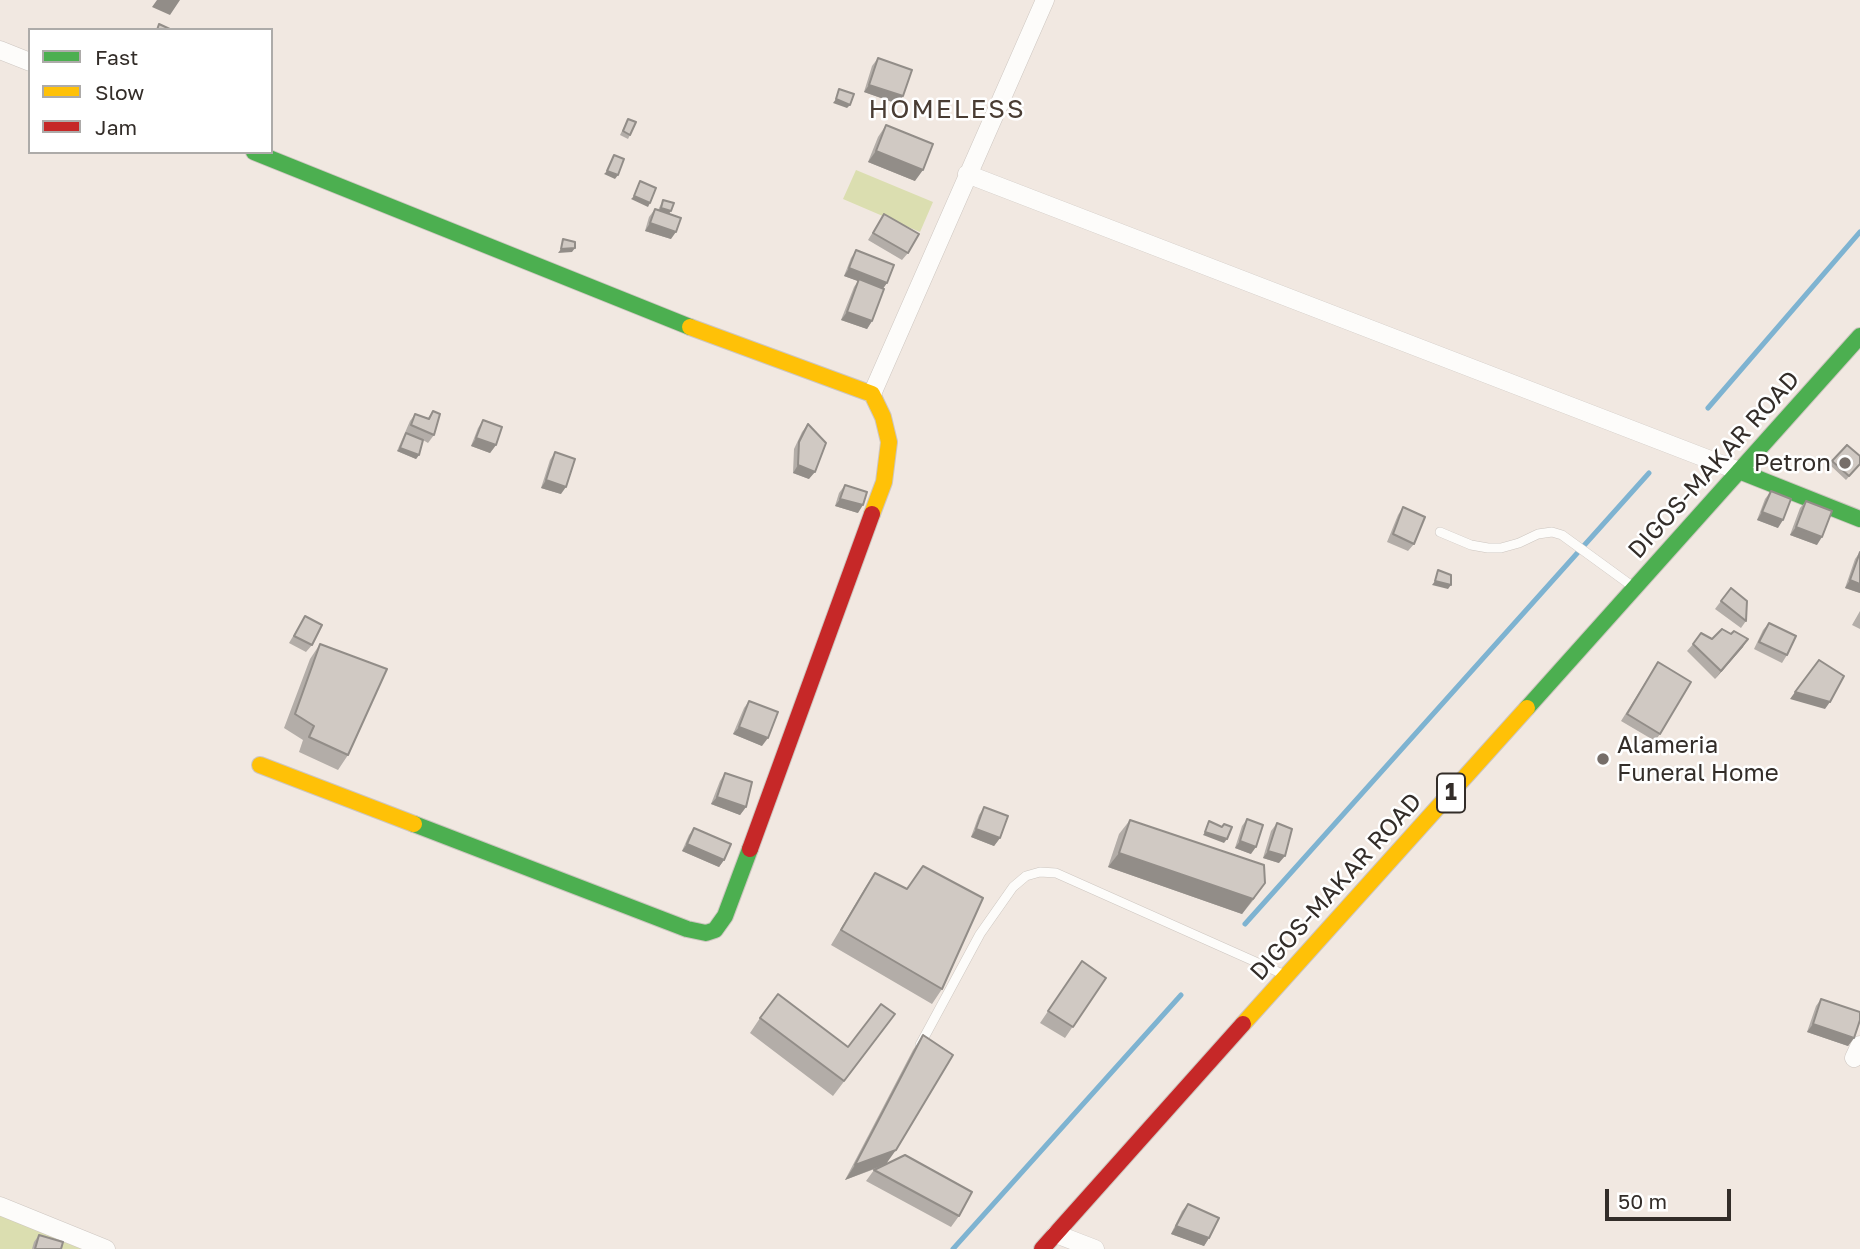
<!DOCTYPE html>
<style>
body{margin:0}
#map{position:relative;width:1860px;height:1249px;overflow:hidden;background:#f1e8e1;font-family:"Golos Text",sans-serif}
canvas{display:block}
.legend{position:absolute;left:28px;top:28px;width:245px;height:126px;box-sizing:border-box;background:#fff;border:2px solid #adaba9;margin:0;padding:9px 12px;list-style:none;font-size:21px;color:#332d29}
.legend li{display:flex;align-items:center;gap:14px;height:35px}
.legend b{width:35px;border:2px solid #adaba9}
.scale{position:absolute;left:1605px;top:1189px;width:126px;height:32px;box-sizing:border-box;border:4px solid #332d29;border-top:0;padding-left:9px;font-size:21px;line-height:24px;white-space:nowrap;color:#332d29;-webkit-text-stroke:5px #fff;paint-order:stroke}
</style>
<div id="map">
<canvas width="1860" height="1249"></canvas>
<ul class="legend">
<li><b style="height:9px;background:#4caf50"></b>Fast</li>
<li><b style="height:9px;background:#ffc107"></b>Slow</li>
<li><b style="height:9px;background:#c62828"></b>Jam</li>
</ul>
<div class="scale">50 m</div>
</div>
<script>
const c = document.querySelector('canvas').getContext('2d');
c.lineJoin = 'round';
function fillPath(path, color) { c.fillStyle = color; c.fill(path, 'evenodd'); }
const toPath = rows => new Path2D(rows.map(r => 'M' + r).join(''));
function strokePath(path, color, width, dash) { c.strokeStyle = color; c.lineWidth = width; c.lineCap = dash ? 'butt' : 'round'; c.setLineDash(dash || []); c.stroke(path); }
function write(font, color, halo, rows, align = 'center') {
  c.font = font + ' "Golos Text",sans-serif'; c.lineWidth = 5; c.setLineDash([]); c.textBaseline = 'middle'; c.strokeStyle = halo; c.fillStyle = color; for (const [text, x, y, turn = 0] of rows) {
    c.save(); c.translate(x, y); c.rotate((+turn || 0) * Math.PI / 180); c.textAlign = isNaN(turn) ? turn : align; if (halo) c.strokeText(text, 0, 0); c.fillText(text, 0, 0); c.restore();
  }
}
const green = toPath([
 [856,170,933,202,920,232,843,199],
 [0,1212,98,1249,0,1249]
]);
const stream = toPath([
 [1708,408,1860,232],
 [1245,924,1649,473],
 [953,1249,1181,995]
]);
const lane = toPath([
 [1440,532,1471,545,1488,548,1501,548,1519,543,1538,534,1552,532,1562,535,1632,586],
 [920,1045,980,934,1013,887,1026,876,1040,872,1056,873,1285,975]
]);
const street = toPath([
 [0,50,30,62],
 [967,174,1739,471],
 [872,394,1045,0],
 [1854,1058,1860,1045],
 [0,1206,106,1249],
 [1056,1234,1095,1249]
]);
const fast = toPath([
 [254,152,690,327],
 [1739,471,1860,519],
 [1527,708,1860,336],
 [414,824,687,929,706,933,715,930,725,916,750,849]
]);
const slow = toPath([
 [690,327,872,394,883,417,889,442,884,482,872,514],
 [260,765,414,824],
 [1243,1024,1527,708]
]);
const jam = toPath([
 [750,849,872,514],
 [1042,1249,1243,1024]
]);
const wall = toPath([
 [878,58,898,104,864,92,872,66],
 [628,119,630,135,628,139,620,135],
 [886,125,915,181,868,162,878,137],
 [663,200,669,214,671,239,645,231,649,217,655,209,658,210],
 [884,214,908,253,902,260,868,240],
 [856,250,887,283,883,288,872,321,867,329,841,320,854,287,858,281,844,276,851,258],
 [433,411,434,435,428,443,423,440,419,455,416,459,397,451,410,421,415,414,428,418],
 [483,420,496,445,490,453,471,446,478,428],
 [808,424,809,479,793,473,794,449,802,432],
 [555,452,561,494,541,488,550,460],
 [1832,461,1860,464,1846,480,1830,465],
 [845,485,858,513,835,506,839,493],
 [1771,491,1778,528,1757,520,1765,499],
 [1806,501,1817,545,1790,535,1800,508],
 [1403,507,1414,544,1408,551,1387,542,1398,515],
 [1860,552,1860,593,1845,588,1855,559],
 [1721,601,1746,621,1741,628,1715,609],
 [1860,611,1860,629,1852,625],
 [305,616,312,645,306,652,289,643],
 [1769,623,1787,655,1782,663,1754,649,1763,630],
 [1712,639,1743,647,1715,679,1687,651,1693,644],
 [320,644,348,755,338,770,299,752,303,740,284,728,310,659],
 [1658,662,1660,734,1655,741,1621,721],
 [749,701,762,746,733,734,744,708],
 [725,773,746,807,740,815,711,804,720,781],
 [984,807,1000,838,994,846,971,837,979,815],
 [1247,819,1251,854,1235,848,1242,826],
 [1130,820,1255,898,1242,914,1108,867,1119,834],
 [1277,823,1279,863,1263,858,1271,831],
 [694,828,724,860,719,867,682,851,689,835],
 [875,873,907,889,942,989,932,1004,831,945,865,888],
 [1082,961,1106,978,1065,1038,1040,1023],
 [1821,999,1854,1038,1848,1046,1807,1032,1816,1006],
 [760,1018,848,1047,884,1029,833,1096,750,1033],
 [923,1035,887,1163,959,1216,951,1227,866,1181,874,1170,880,1167,845,1180,913,1050],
 [1188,1204,1209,1238,1204,1246,1171,1234,1182,1211],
 [39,1235,61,1249,32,1249,34,1242]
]);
const shadedWall = toPath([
 [157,0,180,0,170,15,152,7],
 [869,85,903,96,898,104,864,92],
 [836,99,850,105,847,108,833,103],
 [876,151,923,170,915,181,868,162],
 [607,171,618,175,615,179,604,174],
 [634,196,650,203,648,207,631,199],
 [661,208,671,211,668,215,658,211],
 [650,223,676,232,671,239,645,231],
 [575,248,572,252,558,253,561,249],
 [849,268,887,283,882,290,844,276],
 [847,312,872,321,867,329,841,320],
 [476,438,496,445,490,453,471,446],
 [400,448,419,455,416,459,397,451],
 [798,465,815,472,809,479,793,473],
 [546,480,566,487,561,494,541,488],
 [840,499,863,505,858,513,835,506],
 [1762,512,1783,520,1778,528,1757,520],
 [1796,527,1822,537,1817,545,1790,535],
 [1850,580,1860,584,1860,593,1845,588],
 [1435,581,1451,585,1448,589,1432,585],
 [1748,639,1743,647,1715,679,1721,671],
 [1795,692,1830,702,1825,709,1790,699],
 [739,727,768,738,762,746,733,734],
 [717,797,746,807,740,815,711,804],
 [976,829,1000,838,994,846,971,837],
 [1205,832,1227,839,1224,843,1203,835],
 [1240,841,1256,847,1251,854,1235,848],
 [687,844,724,860,719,867,682,851],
 [1268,851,1285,856,1279,863,1263,858],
 [1119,853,1265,883,1242,914,1108,867],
 [1813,1024,1854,1038,1848,1046,1807,1032],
 [896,1150,886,1164,845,1180,855,1165],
 [1176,1226,1209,1238,1204,1246,1171,1234]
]);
const building = toPath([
 [159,24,172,30,157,30,159,24],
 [878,58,912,70,903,96,869,85,878,58],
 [839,89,854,94,850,105,836,99,839,89],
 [628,119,636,122,630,135,623,131,628,119],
 [886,125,933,144,923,170,876,151,886,125],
 [614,155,624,159,618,175,607,171,614,155],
 [640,181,656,188,650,203,634,196,640,181],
 [663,200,674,203,671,211,661,208,663,200],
 [655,209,681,218,676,232,650,223,655,209],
 [884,214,919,234,908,253,873,233,884,214],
 [563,239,575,242,575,248,561,249,563,239],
 [856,250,894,265,887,283,849,268,856,250],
 [859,279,884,289,872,321,847,312,859,279],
 [433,411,440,414,434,435,411,425,415,414,429,419,433,411],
 [483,420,502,427,496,445,476,438,483,420],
 [808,424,826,443,815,472,798,465,799,442,808,424],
 [406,433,423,440,419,455,400,448,406,433],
 [1847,445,1860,456,1860,464,1849,476,1832,461,1847,445],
 [555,452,575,459,566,487,546,480,555,452],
 [845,485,867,492,863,505,840,499,845,485],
 [1771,491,1791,499,1783,520,1762,512,1771,491],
 [1806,501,1832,511,1822,537,1796,527,1806,501],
 [1403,507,1425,517,1414,544,1393,534,1403,507],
 [1860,552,1860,584,1850,580,1860,552],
 [1438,570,1451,575,1451,585,1435,581,1438,570],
 [1731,588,1747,601,1746,621,1721,601,1731,588],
 [305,616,322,625,312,645,294,636,305,616],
 [1769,623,1796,636,1787,655,1759,642,1769,623],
 [1722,629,1731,634,1734,631,1748,639,1721,671,1693,644,1701,633,1712,639,1722,629],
 [320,644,387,669,348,755,309,737,314,726,295,714,320,644],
 [1819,660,1844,676,1830,702,1795,692,1819,660],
 [1658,662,1691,682,1660,734,1627,714,1658,662],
 [749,701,778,712,768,738,739,727,749,701],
 [725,773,752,782,746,807,717,797,725,773],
 [984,807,1008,816,1000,838,976,829,984,807],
 [1247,819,1263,825,1256,847,1240,841,1247,819],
 [1130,820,1264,865,1265,883,1253,899,1119,853,1130,820],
 [1209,821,1222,827,1224,824,1232,827,1227,839,1205,832,1209,821],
 [1277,823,1292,829,1285,856,1268,851,1277,823],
 [694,828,731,844,724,860,687,844,694,828],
 [923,866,983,898,942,989,841,930,875,873,907,889,923,866],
 [1082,961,1106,978,1073,1027,1048,1011,1082,961],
 [778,994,848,1047,881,1004,895,1014,844,1081,760,1018,778,994],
 [1821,999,1860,1012,1860,1020,1854,1038,1813,1024,1821,999],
 [923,1035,953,1055,896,1150,855,1165,923,1035],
 [905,1155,972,1192,959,1216,874,1170,905,1155],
 [1188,1204,1219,1218,1209,1238,1176,1226,1188,1204],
 [39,1235,63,1242,61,1249,35,1249,39,1235]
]);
const markers = [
 [1845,463,7,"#766e69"],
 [1603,759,7,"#766e69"]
];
const shields = [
 [1451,793,28]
];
const shieldNames = [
 ["1",1451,793]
];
const poiNames = [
 ["Petron",1831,463],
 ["Alameria",1617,745,"left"],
 ["Funeral Home",1617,773,"left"]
];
const streetNames = [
 ["DIGOS-MAKAR ROAD",1714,465,-48],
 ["DIGOS-MAKAR ROAD",1336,887,-48]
];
const neighbourhoodNames = [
 ["HOMELESS",947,110]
];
fillPath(green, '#dbdeb0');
strokePath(stream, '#7eb3d1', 5);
strokePath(lane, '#cdc6c0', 10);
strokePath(street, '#cdc6c0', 19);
strokePath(fast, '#cdc6c0', 18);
strokePath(slow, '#cdc6c0', 18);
strokePath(jam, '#cdc6c0', 18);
strokePath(lane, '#fdfcfa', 9);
strokePath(street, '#fdfcfa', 18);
strokePath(fast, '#4caf50', 16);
strokePath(slow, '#ffc107', 16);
strokePath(jam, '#c62828', 16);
fillPath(wall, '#b3ada8');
fillPath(shadedWall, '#928d88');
fillPath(building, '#d0c9c3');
strokePath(building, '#928d88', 2);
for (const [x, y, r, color] of markers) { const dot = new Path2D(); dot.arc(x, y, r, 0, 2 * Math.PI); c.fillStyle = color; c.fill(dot); strokePath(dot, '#fff', 2.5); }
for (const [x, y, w] of shields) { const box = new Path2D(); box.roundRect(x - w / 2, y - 19.5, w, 39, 5); c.fillStyle = '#fff'; c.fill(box); strokePath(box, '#332d29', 2); }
write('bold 23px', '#332d29', null, shieldNames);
write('24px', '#332d29', '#fff', poiNames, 'right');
write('24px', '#332d29', '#fff', streetNames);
c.letterSpacing = '2px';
write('26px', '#493c33', '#fff', neighbourhoodNames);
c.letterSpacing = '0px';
</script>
